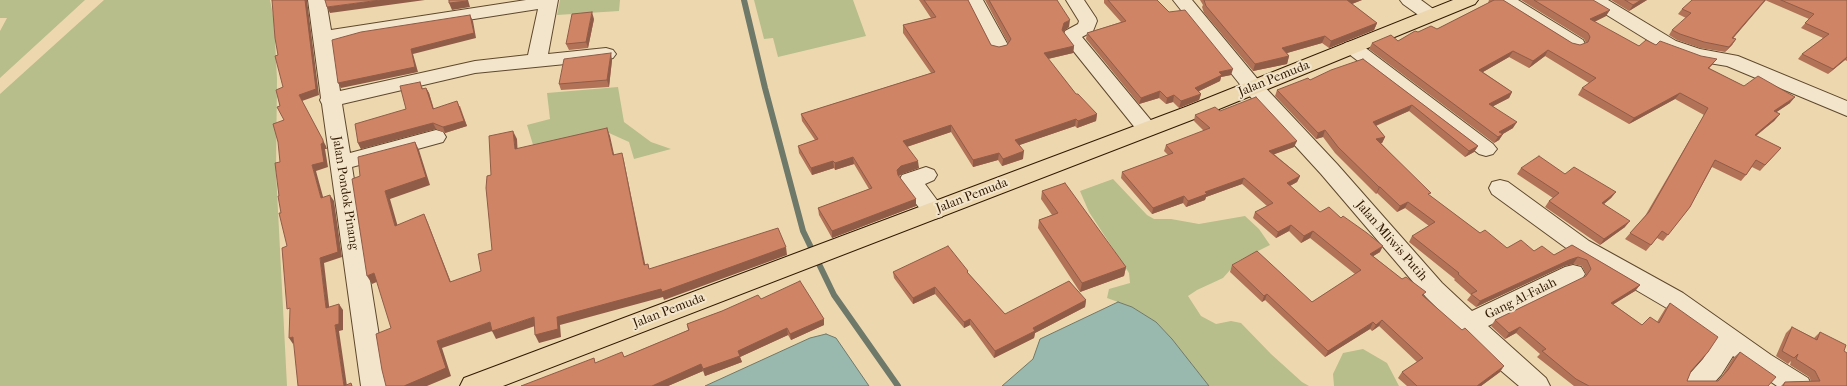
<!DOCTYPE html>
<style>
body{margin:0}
canvas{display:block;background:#edd7af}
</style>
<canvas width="1847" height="386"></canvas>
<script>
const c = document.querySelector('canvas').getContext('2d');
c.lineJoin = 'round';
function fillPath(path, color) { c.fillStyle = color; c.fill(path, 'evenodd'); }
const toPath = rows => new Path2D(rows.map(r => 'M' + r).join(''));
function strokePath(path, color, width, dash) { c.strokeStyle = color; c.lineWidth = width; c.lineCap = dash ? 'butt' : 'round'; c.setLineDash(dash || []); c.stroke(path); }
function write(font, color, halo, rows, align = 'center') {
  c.font = font + ' "IM FELL French Canon",serif'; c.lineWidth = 4; c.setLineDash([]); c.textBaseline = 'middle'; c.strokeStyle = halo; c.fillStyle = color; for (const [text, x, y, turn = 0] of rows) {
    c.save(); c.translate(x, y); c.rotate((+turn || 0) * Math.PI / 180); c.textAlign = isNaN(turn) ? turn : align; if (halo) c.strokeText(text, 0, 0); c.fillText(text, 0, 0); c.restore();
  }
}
const green = toPath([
 [0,0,85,0,0,78,0,31,7,18,0,18],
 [104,0,270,0,274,20,277,79,276,172,287,386,0,386,0,94],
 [560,0,620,0,619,11,557,15],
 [754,0,853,0,866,36,778,57,773,38,764,39],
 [618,87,624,122,651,142,671,149,634,159,629,142,609,133,534,148,527,125,550,119,547,93],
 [1113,179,1147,215,1154,219,1171,219,1199,224,1245,216,1259,229,1270,245,1238,261,1223,278,1197,290,1188,296,1201,316,1216,324,1231,321,1241,323,1271,354,1302,382,1309,386,1209,386,1172,339,1156,322,1132,307,1107,298,1109,289,1130,283,1129,273,1089,212,1080,191],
 [1363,349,1387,363,1399,386,1334,386,1333,374,1343,353]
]);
const water = toPath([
 [1118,302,1132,307,1156,322,1172,339,1209,386,1002,386,1033,359,1040,339,1118,302],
 [826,334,836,338,869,386,705,386,810,338,826,334]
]);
const stream = toPath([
 [744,0,765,88,803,231,834,295,898,386]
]);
const minor = toPath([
 [308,0,326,0,331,30,526,0,558,0,548,54,606,48,613,50,616,54,613,58,606,60,475,73,342,104,350,153,436,130,443,132,446,137,443,142,352,167,387,386,361,386,322,104,320,100,321,98,308,0],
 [538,9,528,55,475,61,340,91,333,41,538,9],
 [965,0,983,0,1009,47,1006,51,999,53,992,51,965,0],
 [1066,0,1084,0,1096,18,1097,21,1093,31,1082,37,1154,124,1157,129,1154,134,1147,136,1140,134,1063,38,1065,31,1078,24,1079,21,1066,0],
 [1173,0,1192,0,1260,82,1337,164,1442,283,1472,311,1565,267,1573,265,1581,267,1585,274,1581,281,1488,326,1546,378,1550,386,1519,386,1492,363,1426,297,1321,174,1246,92,1173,0],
 [1400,0,1421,0,1436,11,1439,15,1436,19,1430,21,1424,19,1403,4,1400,0],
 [1496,0,1518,0,1583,40,1585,44,1583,48,1576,50,1569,48,1499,4,1496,0],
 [1586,0,1608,0,1676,41,1700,49,1738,56,1847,101,1847,116,1727,66,1697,61,1662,49,1589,4,1586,0],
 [1352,41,1359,43,1493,144,1497,149,1493,154,1486,156,1479,154,1345,51,1342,47,1345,43,1352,41],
 [926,167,934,170,937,175,934,180,925,184,945,211,942,217,934,219,926,217,899,181,902,175,926,167],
 [1500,180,1508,182,1589,241,1683,293,1771,355,1808,378,1812,386,1777,386,1733,356,1721,375,1711,386,1682,386,1686,378,1703,359,1714,342,1665,307,1573,253,1492,194,1489,188,1492,182,1500,180]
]);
const major = toPath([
 [1453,0,1478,0,1475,4,1202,116,503,386,460,386,464,378,1188,106,1453,0]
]);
const wall = toPath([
 [919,0,968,0,991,45,999,47,1007,45,1008,43,985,0,1057,0,1069,27,1064,31,1063,32,1074,46,1073,53,1048,59,1076,94,1097,114,1096,121,1077,128,1075,126,1019,145,1023,159,1002,166,998,160,973,167,951,132,907,147,919,168,902,174,899,176,916,206,832,238,819,215,818,208,869,189,854,164,835,170,834,168,812,175,799,153,798,146,815,140,802,121,801,114,931,73,903,33,903,25,931,18],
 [1104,0,1157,0,1169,12,1231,75,1221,77,1220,81,1199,91,1201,94,1199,100,1179,108,1173,102,1166,104,1159,98,1139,104,1086,39,1087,33,1121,22,1104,3],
 [1200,0,1362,0,1352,4,1377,23,1374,30,1329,48,1322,43,1287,53,1289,56,1287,64,1253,71,1204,13,1202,7,1203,5],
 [1489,0,1503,0,1572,43,1580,45,1586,43,1584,39,1521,0,1593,0,1606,16,1594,22,1639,46,1656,45,1712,65,1709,68,1744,86,1790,103,1776,112,1780,114,1774,121,1756,136,1781,148,1760,171,1752,167,1746,175,1741,181,1712,167,1690,207,1663,241,1657,238,1646,251,1625,239,1645,216,1704,115,1675,99,1629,124,1578,95,1582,88,1589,83,1545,56,1529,68,1509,57,1483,72,1512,92,1509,98,1493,106,1513,128,1503,134,1499,140,1494,143,1369,49,1372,43,1398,41,1418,32,1437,29,1488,3],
 [1611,0,1647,0,1629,11],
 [1692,0,1847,0,1847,61,1845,60,1828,74,1798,59,1802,54,1823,38,1801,28,1809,19,1765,0,1733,38,1736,39,1732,45,1725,52,1700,48,1677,40,1669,35,1672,30,1686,18,1678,14,1682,9],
 [594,19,588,48,569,50,566,44],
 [1363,59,1478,146,1474,152,1465,157,1409,111,1376,126,1385,137,1382,143,1381,143,1430,196,1480,233,1507,248,1534,251,1554,255,1572,245,1640,285,1635,291,1613,304,1642,325,1657,322,1665,309,1670,303,1691,371,1687,381,1717,381,1722,376,1733,358,1740,352,1768,386,1574,386,1537,357,1540,354,1516,333,1505,339,1491,326,1495,320,1585,277,1586,275,1582,266,1573,264,1564,266,1476,307,1467,300,1471,295,1454,280,1455,279,1409,242,1412,236,1429,226,1405,208,1397,212,1377,193,1376,194,1335,153,1323,137,1316,139,1275,96,1277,90,1310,80],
 [612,60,609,87,561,90,559,84],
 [420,82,423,89,426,88,429,93,434,109,460,106,467,126,445,133,436,129,361,149,358,143,406,109],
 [1220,111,1294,147,1274,154,1300,176,1297,182,1290,186,1320,212,1380,252,1373,256,1423,296,1500,372,1481,386,1407,386,1398,378,1402,372,1417,362,1379,326,1372,331,1370,329,1325,357,1265,300,1262,302,1230,272,1232,265,1312,302,1355,274,1310,238,1301,243,1289,231,1276,238,1253,218,1255,212,1267,206,1242,184,1206,197,1205,200,1186,207,1183,203,1152,214,1121,178,1122,172,1168,155,1164,151,1166,145,1204,131,1194,121,1195,115],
 [1521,168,1565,174,1616,192,1611,198,1604,204,1625,227,1600,245,1545,207,1549,201,1553,198,1517,174],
 [1042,191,1126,267,1124,276,1080,292,1038,228,1039,220,1052,215,1041,199],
 [968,271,968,273,1005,314,1086,300,1085,307,1035,333,1034,338,994,358,970,325,964,328,935,294,913,304,894,278,893,272],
 [761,299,824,325,791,340,788,335,740,357,742,362,705,376,703,371,668,386,521,386,596,363,624,357,688,330,687,324,722,311],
 [1792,327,1814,338,1820,332,1844,351,1847,386,1781,386,1785,382,1811,381,1809,377,1790,365,1791,361,1788,364,1776,356,1786,333]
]);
const shadedWall = toPath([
 [305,0,307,0,319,95,302,101,326,146,327,149,325,149,328,167,316,171,325,204,321,198,312,165,321,144,299,95],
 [380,0,425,0,330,13,327,7],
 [467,0,468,0,470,7,452,10,449,3],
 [1346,0,1362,0,1344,7],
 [1641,0,1647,0,1629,11,1633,5],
 [1765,0,1766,0,1729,43,1732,38],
 [1610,10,1606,16,1586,26,1590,19],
 [592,12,594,19,588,48,586,42],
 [470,15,473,21,476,38,413,54,418,72,341,88,338,83,411,49],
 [1070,20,1069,27,1064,31,1062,38,1062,30,1064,23],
 [1377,23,1374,30,1329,48,1331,41],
 [1325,36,1322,43,1280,55,1282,48],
 [1736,39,1732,45,1725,52,1729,47],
 [1074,46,1073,53,1043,60,1044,53],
 [1548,50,1545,56,1529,68,1533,61],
 [1513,51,1509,57,1476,76,1479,70],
 [611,53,612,60,609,87,607,80],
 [1289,56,1287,64,1253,71,1255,64],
 [1847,57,1845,60,1828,74,1833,69],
 [1717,59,1712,65,1703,74,1708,68],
 [1233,69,1231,75,1221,77,1220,81,1193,94,1195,88,1219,72],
 [426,88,429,93,435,114,433,109],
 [1160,91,1159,98,1139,104,1141,98],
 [1512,92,1509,98,1486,110,1489,104],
 [1680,93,1675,99,1629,124,1634,118],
 [1201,94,1199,100,1179,108,1181,101],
 [1174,95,1173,102,1166,104,1167,98],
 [1795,97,1790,103,1768,118,1774,111],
 [457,101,467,126,445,133,443,127],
 [1412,105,1409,111,1370,128,1373,122],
 [1097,114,1096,121,1077,128,1078,121],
 [1780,114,1774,121,1749,141,1755,135],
 [1076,119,1075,126,1014,147,1015,140],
 [1517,122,1513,128,1501,135,1503,134,1499,140,1494,143,1498,137,1499,132],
 [433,123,436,129,361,149,358,143],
 [951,125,951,132,903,148,903,141],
 [607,128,610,136,616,163,613,155],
 [1325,130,1323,137,1316,139,1318,133],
 [513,131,517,139,518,158,515,149],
 [1385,137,1382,143,1373,145,1376,139],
 [1297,141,1294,147,1267,157,1269,151],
 [415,142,419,150,430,185,390,199,400,234,395,226,385,191],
 [1478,146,1474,152,1465,157,1469,151],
 [1024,151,1023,159,1002,166,1003,159],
 [622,153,624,161,647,273,644,265],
 [999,153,998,160,973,167,973,160],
 [853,157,854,164,835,170,835,163],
 [833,161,834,168,812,175,811,168],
 [918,161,919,168,902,174,897,177,897,170,901,166],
 [1300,176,1297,182,1284,189,1287,183],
 [1244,178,1242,184,1206,197,1205,200,1186,207,1188,201,1205,192],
 [1379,187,1380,187,1377,193,1376,194],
 [1616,192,1611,198,1598,209,1602,203],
 [330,195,334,201,342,257,324,263,330,314,326,308,320,258],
 [1184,196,1183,203,1152,214,1153,208],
 [916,199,916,206,832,238,832,231],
 [1408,202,1405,208,1397,212,1400,206],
 [424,214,428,223,454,290,450,282],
 [1630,221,1625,227,1600,245,1604,239],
 [1291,225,1289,231,1276,238,1278,232],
 [1313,231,1310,238,1301,243,1304,236],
 [1383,246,1380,252,1367,260,1370,254],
 [786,247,787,255,664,300,663,297,560,325,561,337,539,343,535,335,557,317],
 [1578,257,1573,264,1564,266,1476,307,1480,301,1569,260],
 [1126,267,1124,276,1080,292,1082,283],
 [374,273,379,281,372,284,367,276],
 [1640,285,1635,291,1606,309,1611,303],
 [935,287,935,294,913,304,913,298],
 [1267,294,1265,300,1262,302,1264,296],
 [1086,300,1085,307,1035,333,1034,338,994,358,995,351,1033,328],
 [339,304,343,310,343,330,339,331,347,386,344,386,335,325],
 [534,317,538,325,496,339,492,331],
 [824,319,824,325,791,340,790,334],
 [970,319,970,325,964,328,964,322],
 [1382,320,1379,326,1372,331,1376,325],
 [490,322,495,330,442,348,451,376,427,386,404,386,437,341],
 [1373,322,1370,329,1325,357,1328,351],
 [1520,327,1516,333,1505,339,1509,333],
 [787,328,788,335,740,357,742,362,705,376,703,369,738,351],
 [293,337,293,344,289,338],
 [701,364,703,371,668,386,652,386],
 [1504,366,1500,372,1481,386,1477,386]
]);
const building = toPath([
 [272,0,305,0,316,89,299,95,323,140,323,143,321,144,324,162,312,165,321,198,330,195,338,252,320,258,326,308,339,304,339,324,335,325,344,386,351,383,352,386,298,386,293,337,289,338,290,308,287,309,282,248,287,246,279,213,281,213,278,196,279,196,275,163,280,162,278,142,273,124,284,120,277,107,280,106,276,90,283,87,275,56,278,55,275,38,272,0],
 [325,0,380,0,327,7,325,0],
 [449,0,467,0,467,1,449,3,449,0],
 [924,0,968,0,991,45,999,47,1007,45,1011,39,989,0,1057,0,1070,20,1064,23,1062,30,1074,46,1044,53,1076,94,1078,94,1097,114,1078,121,1076,119,1015,140,1024,151,1003,159,999,153,973,160,951,125,903,141,918,161,901,166,897,170,898,175,916,199,832,231,818,208,872,188,853,157,835,163,833,161,811,168,798,146,818,139,801,114,935,72,903,25,936,17,924,0],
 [1108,0,1157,0,1169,12,1185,10,1233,69,1219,72,1222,75,1195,88,1201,94,1181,101,1174,95,1167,98,1160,91,1141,98,1087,33,1126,21,1108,0],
 [1204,0,1347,0,1377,23,1331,41,1325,36,1282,48,1289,56,1255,64,1206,6,1204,0],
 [1494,0,1503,0,1572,43,1580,45,1588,42,1590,37,1588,33,1534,0,1593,0,1610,10,1590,19,1639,46,1646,40,1656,45,1660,41,1701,56,1717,59,1708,68,1744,86,1758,76,1795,97,1774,111,1780,114,1755,135,1781,148,1765,165,1756,160,1746,175,1715,160,1690,207,1668,235,1662,231,1651,245,1630,233,1649,212,1708,108,1680,93,1634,118,1582,88,1596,78,1548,50,1533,61,1513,51,1479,70,1512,92,1489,104,1517,122,1499,132,1503,134,1498,137,1372,43,1391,35,1398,41,1415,31,1418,32,1431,26,1437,29,1494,0],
 [1625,0,1641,0,1633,5,1625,0],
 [1692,0,1765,0,1732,38,1736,39,1729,47,1704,42,1680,34,1672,30,1691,13,1682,9,1692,0],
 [1781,0,1847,0,1847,57,1833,69,1802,54,1829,34,1805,23,1814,14,1781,0],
 [592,12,586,42,566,44,572,14,592,12],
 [470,15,474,33,411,49,415,67,338,83,332,40,361,32,470,15],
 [611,53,607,80,559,84,564,59,611,53],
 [1363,59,1478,146,1469,151,1412,105,1373,122,1385,137,1376,139,1431,193,1428,194,1480,233,1485,230,1507,248,1521,240,1534,251,1542,246,1554,255,1572,245,1640,285,1611,303,1642,325,1650,317,1659,323,1670,303,1718,337,1708,352,1691,371,1687,381,1718,381,1728,370,1740,352,1776,377,1768,386,1589,386,1576,379,1542,351,1546,349,1520,327,1509,333,1495,320,1586,276,1591,269,1587,260,1578,257,1569,260,1480,301,1471,294,1477,291,1458,274,1459,273,1412,236,1435,222,1408,202,1400,206,1380,187,1379,187,1338,147,1325,130,1318,133,1277,90,1308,78,1310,80,1331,70,1363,59],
 [420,82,422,89,426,88,433,109,457,101,464,121,443,127,433,123,358,143,355,124,406,109,400,86,420,82],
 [1256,97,1297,141,1269,151,1300,176,1287,183,1320,212,1329,207,1341,218,1343,216,1367,233,1383,246,1370,254,1402,279,1406,277,1426,292,1422,295,1462,330,1465,328,1504,366,1477,386,1417,386,1402,372,1423,358,1382,320,1376,325,1373,322,1328,351,1267,294,1264,296,1232,265,1257,251,1312,302,1361,270,1313,231,1304,236,1291,225,1278,232,1255,212,1273,203,1244,178,1205,192,1207,194,1188,201,1184,196,1153,208,1122,172,1173,153,1166,145,1210,128,1195,115,1215,107,1220,111,1256,97],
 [607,128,613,155,622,153,644,265,648,264,649,269,778,228,786,247,662,292,661,289,557,317,558,329,535,335,534,317,492,331,490,322,437,341,446,368,404,386,386,386,382,370,376,334,391,328,374,273,367,276,352,179,360,176,358,157,415,142,426,177,385,191,395,226,424,214,450,282,481,271,478,254,492,250,486,188,487,176,491,175,489,136,513,131,515,149,607,128],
 [1539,156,1565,174,1574,167,1616,192,1602,203,1630,221,1604,239,1549,201,1559,193,1521,168,1539,156],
 [1065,183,1126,267,1082,283,1039,220,1058,213,1042,191,1065,183],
 [948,246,968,271,967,272,1005,314,1069,281,1086,300,1033,328,1035,331,995,351,970,319,964,322,935,287,913,298,893,272,948,246],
 [800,281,824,319,790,334,787,328,738,351,740,356,703,369,701,364,652,386,521,386,594,358,595,363,622,352,624,357,689,330,687,324,722,311,758,295,761,299,800,281],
 [1792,327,1817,340,1820,332,1846,345,1844,351,1847,353,1847,386,1783,386,1785,382,1820,381,1815,371,1796,359,1798,354,1794,358,1782,351,1792,327]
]);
const streetNames = [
 ["Jalan Pemuda",1274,79,-22],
 ["Jalan Pondok Pinang",345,193,81],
 ["Jalan Pemuda",972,196,-21],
 ["Jalan Mliwis Putih",1391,241,49],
 ["Gang Al-Falah",1521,299,-26],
 ["Jalan Pemuda",669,311,-21]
];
fillPath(green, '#b7be8c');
fillPath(water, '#99b9af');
strokePath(water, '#6f7969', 1);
strokePath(stream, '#6f7969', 6);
strokePath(minor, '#60482c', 2);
strokePath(major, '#311801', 2);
fillPath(minor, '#f3e5cb');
fillPath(major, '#edd7af');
fillPath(wall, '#b27258');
fillPath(shadedWall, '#915c47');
fillPath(building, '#cf8466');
strokePath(building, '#915c47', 1);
write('13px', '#311801', '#f3e5cb', streetNames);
</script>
